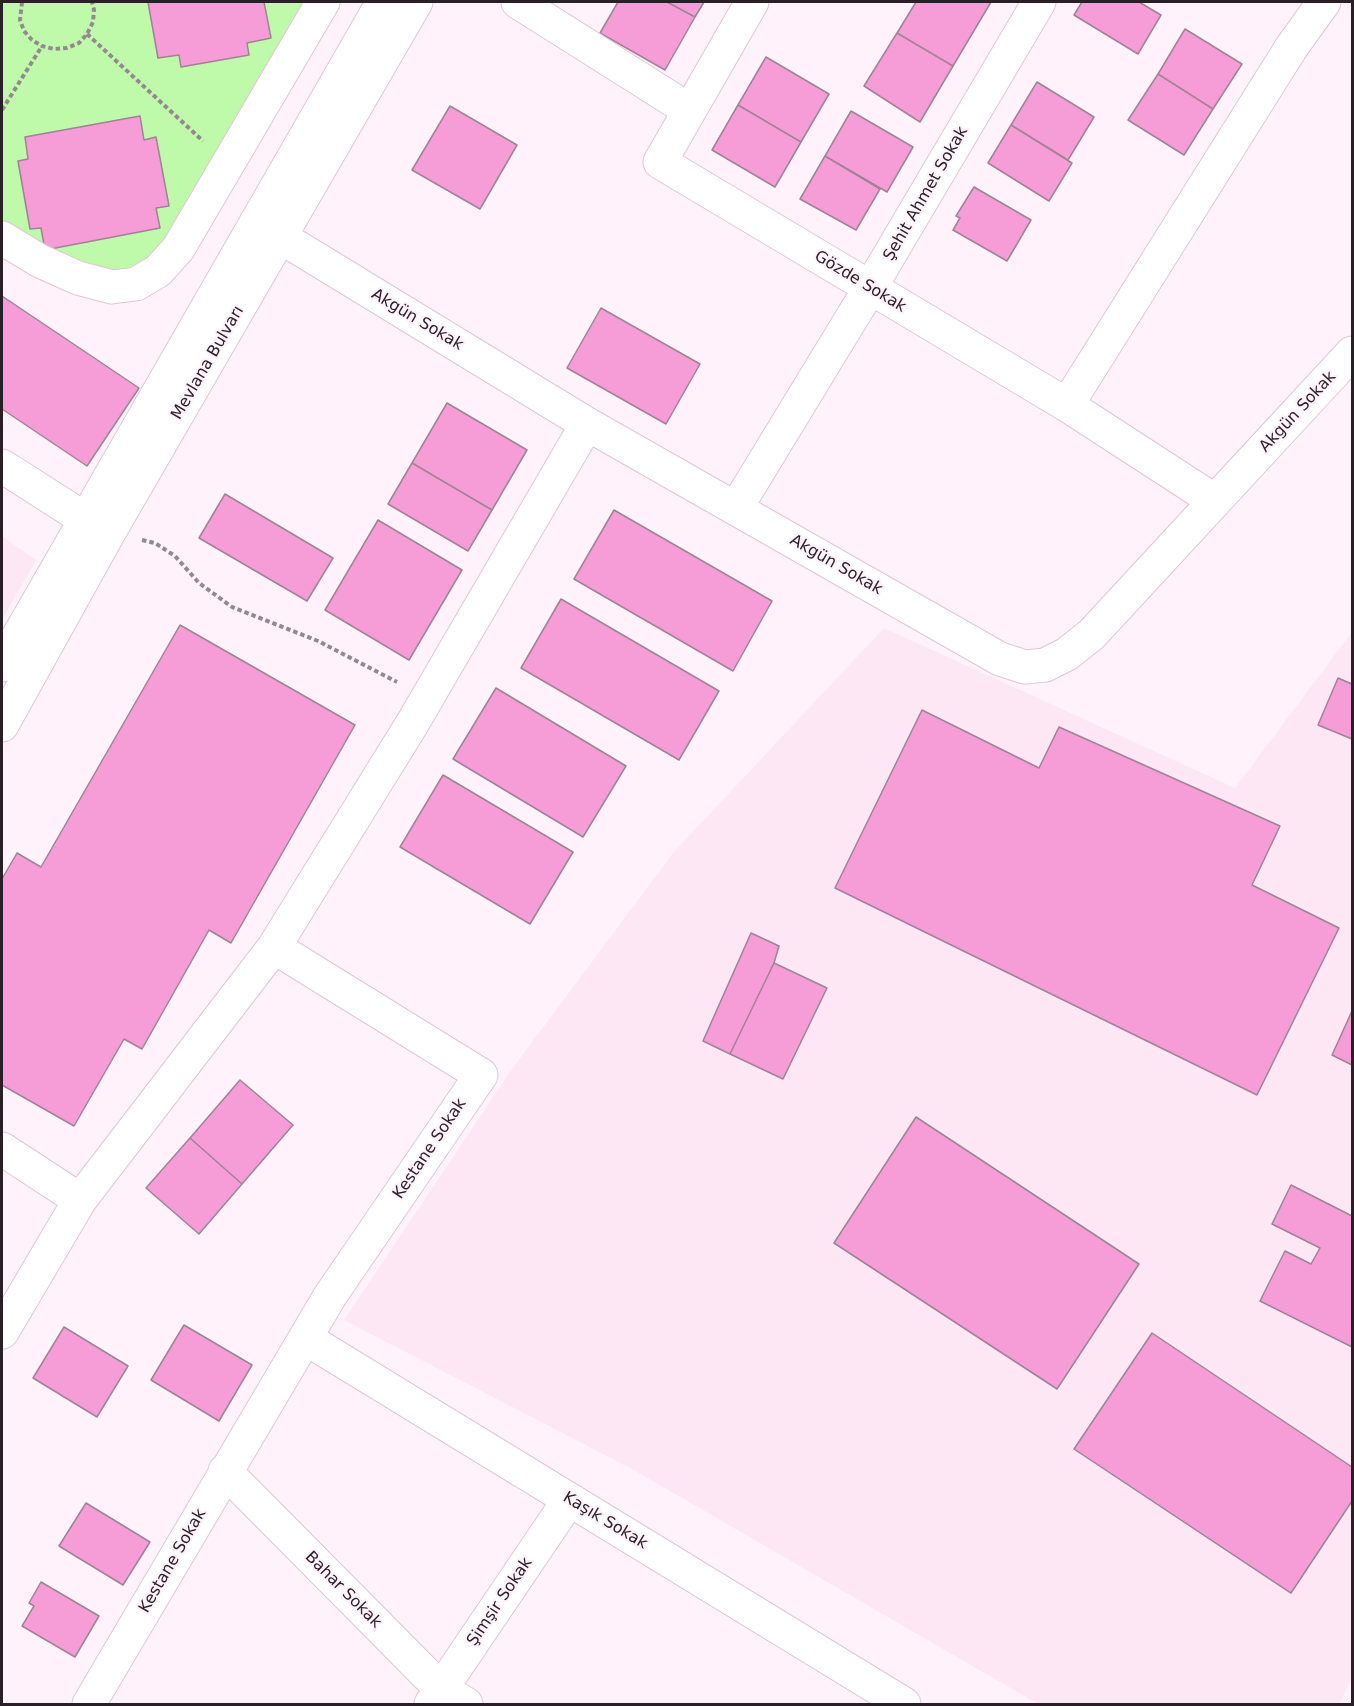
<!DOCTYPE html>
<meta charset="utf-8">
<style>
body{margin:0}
#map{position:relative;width:1354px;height:1706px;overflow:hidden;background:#fff2fa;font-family:"DejaVu Sans",sans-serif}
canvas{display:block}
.frame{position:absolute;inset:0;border:3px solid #2a1f26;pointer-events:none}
</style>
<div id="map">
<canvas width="1354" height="1706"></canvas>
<div class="frame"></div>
</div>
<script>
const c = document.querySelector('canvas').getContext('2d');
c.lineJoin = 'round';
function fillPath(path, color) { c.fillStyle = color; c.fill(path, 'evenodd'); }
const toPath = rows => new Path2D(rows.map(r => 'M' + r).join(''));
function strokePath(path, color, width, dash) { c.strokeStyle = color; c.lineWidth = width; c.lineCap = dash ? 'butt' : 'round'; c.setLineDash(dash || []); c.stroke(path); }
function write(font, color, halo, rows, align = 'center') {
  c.font = font + ' "DejaVu Sans",sans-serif'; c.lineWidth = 4.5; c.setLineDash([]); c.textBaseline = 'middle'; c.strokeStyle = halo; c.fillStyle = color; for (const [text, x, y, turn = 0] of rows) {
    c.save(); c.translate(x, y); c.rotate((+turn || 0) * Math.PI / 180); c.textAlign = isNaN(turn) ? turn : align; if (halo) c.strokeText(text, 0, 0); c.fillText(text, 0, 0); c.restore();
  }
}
const built = toPath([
 [2,536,36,560,2,620],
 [884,628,1235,788,1352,632,1352,1678,1339,1704,1038,1704,632,1469,344,1320,512,1069,673,853]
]);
const green = toPath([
 [2,2,323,2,136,284,2,238]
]);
const building = toPath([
 [148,2,264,2,271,38,247,43,249,55,181,67,179,55,158,58,148,2],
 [618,2,667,2,695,17,665,70,600,33,618,2],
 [667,2,704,2,695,17,667,2],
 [916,2,991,2,953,66,897,33,916,2],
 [1082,2,1139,2,1161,15,1138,54,1074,15,1082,2],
 [1185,29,1242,64,1213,109,1158,74,1185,29],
 [897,33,953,66,920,122,864,86,897,33],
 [766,57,829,94,801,142,738,105,766,57],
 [1158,74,1213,109,1184,155,1128,120,1158,74],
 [1037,82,1094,117,1068,160,1011,125,1037,82],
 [738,105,801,142,775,187,712,150,738,105],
 [450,106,517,145,480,209,412,170,450,106],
 [851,111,913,147,887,192,825,156,851,111],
 [140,116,144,140,156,137,169,206,156,208,160,228,45,250,41,228,30,229,18,161,28,159,25,137,140,116],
 [1011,125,1072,163,1049,201,988,163,1011,125],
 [825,156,880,189,856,230,800,199,825,156],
 [974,187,1031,220,1007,261,953,230,960,218,956,216,974,187],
 [2,296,139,388,87,466,2,409,2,296],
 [601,308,700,364,666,424,567,368,601,308],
 [447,403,527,450,492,510,412,463,447,403],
 [412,463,492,510,468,551,388,504,412,463],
 [225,494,333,558,307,601,199,538,225,494],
 [614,510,772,601,733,671,574,579,614,510],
 [378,520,462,570,409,660,325,610,378,520],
 [561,599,719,691,679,760,521,668,561,599],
 [180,625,355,725,231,943,209,930,142,1049,124,1039,74,1126,2,1085,2,879,17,853,41,867,180,625],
 [1338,678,1352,684,1352,739,1318,725,1338,678],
 [496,688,626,766,583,837,453,759,496,688],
 [922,710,1039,768,1059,727,1280,826,1252,885,1339,928,1257,1095,835,888,922,710],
 [443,775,573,852,530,924,400,847,443,775],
 [751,933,779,946,774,963,730,1054,703,1041,751,933],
 [774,963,827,988,783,1079,730,1054,774,963],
 [1352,1011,1352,1065,1332,1055,1352,1011],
 [240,1080,293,1125,242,1184,190,1138,240,1080],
 [916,1117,1139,1264,1057,1389,834,1243,916,1117],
 [190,1138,242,1184,199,1234,146,1188,190,1138],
 [1291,1185,1352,1216,1352,1347,1260,1301,1285,1251,1311,1264,1320,1248,1272,1224,1291,1185],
 [184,1325,252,1365,219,1421,151,1380,184,1325],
 [64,1327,128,1366,97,1417,33,1378,64,1327],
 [1152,1333,1352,1467,1352,1501,1291,1593,1074,1449,1152,1333],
 [86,1503,150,1542,123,1585,59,1546,86,1503],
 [41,1582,99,1616,75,1657,22,1626,34,1606,29,1603,41,1582]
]);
const path = toPath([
 [22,2,20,20,24,31,32,40,42,46,54,49,67,48,79,43,87,34,93,22,94,10,92,2],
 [87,34,203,141],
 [2,110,42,46],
 [142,540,155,543,175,556,199,583,232,607,318,641,397,682]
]);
const minor = toPath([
 [518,2,689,110],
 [752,2,660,162,1067,405,1215,501],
 [256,222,587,424,1000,659,1025,667,1045,665,1067,654,1092,634,1352,353],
 [2,238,40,261,78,278,112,287,136,284,158,271,178,249,323,2],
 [1067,405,1291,48,1324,2],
 [2,466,102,530],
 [736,508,870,288,1039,2],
 [2,665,383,2],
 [2,725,108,534,416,2],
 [274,947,412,724,587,424],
 [2,1149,80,1200],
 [2,1332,80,1200,274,947,481,1075,330,1296,89,1704],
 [305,1338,904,1704],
 [225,1471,441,1689,466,1704],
 [431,1704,569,1500]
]);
const streetNames = [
 ["Şehit Ahmet Sokak",926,194,-60],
 ["Gözde Sokak",860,282,31],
 ["Akgün Sokak",417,320,31],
 ["Mevlana Bulvarı",208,363,-60],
 ["Akgün Sokak",1298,412,-47],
 ["Akgün Sokak",836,565,30],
 ["Kestane Sokak",430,1149,-56],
 ["Kaşık Sokak",605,1521,31],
 ["Kestane Sokak",173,1561,-60],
 ["Bahar Sokak",343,1590,45],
 ["Şimşir Sokak",500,1602,-56]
];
fillPath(built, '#fee7f5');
fillPath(green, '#bffaaa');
fillPath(building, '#f69dd7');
strokePath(building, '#9f8394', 1.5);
strokePath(minor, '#e2c5d7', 35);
strokePath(path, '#958990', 4, [4.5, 3]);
strokePath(minor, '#fff', 33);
write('16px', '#2a1f26', '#fff2fa', streetNames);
</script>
